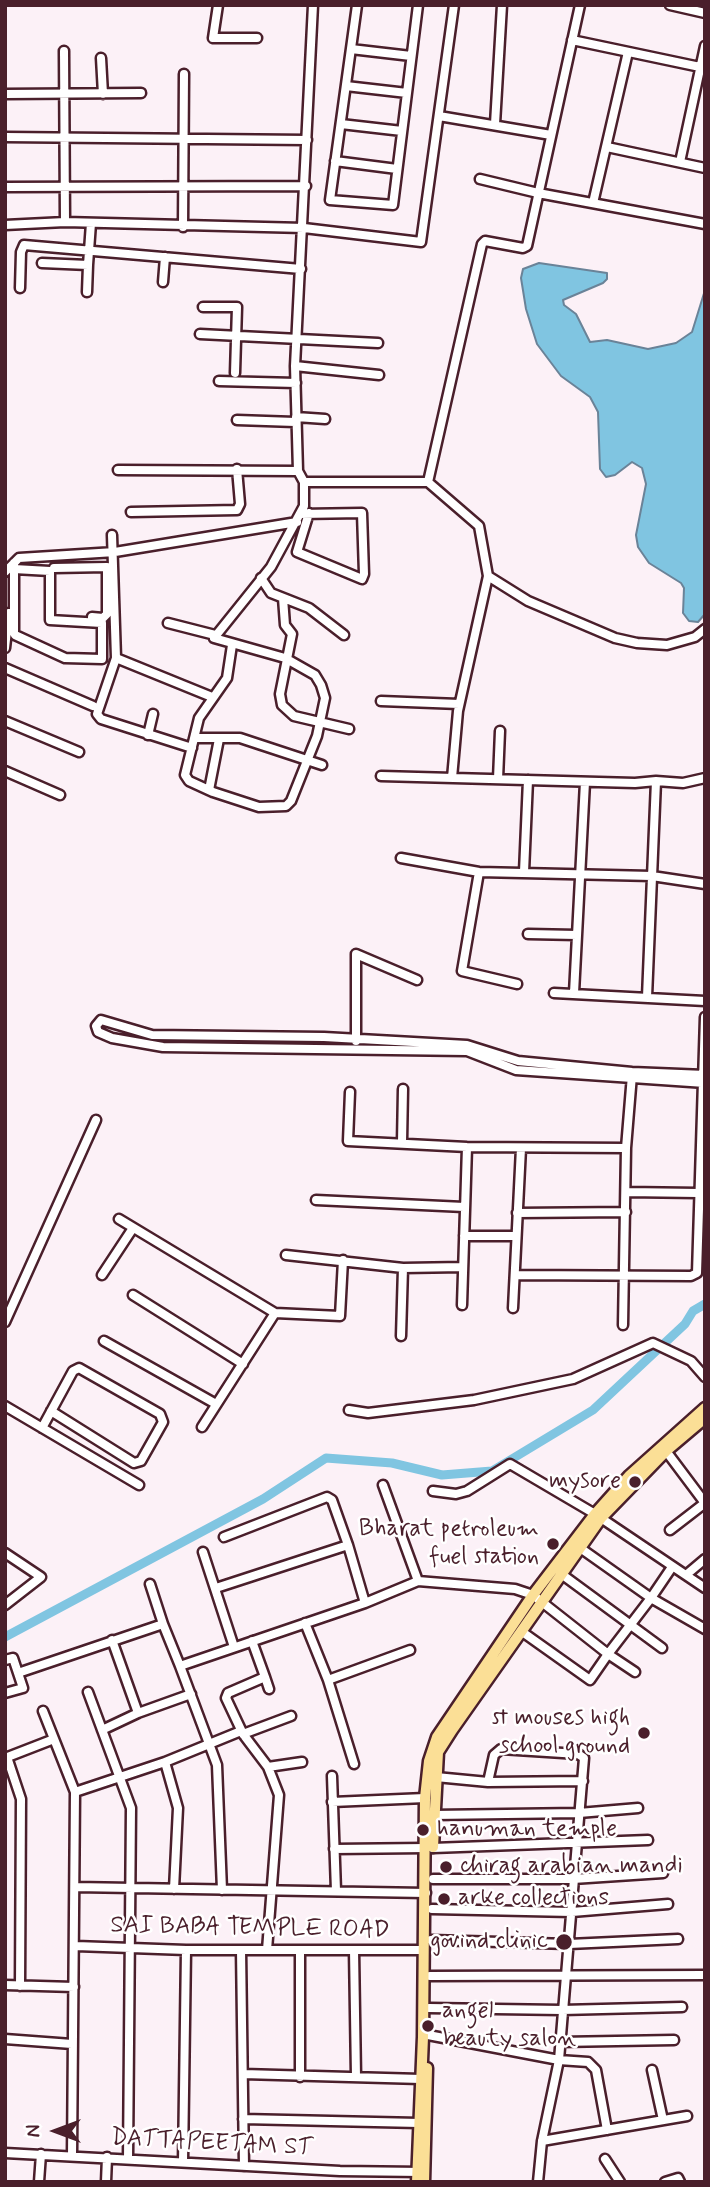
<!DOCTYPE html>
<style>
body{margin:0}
#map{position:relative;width:710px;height:2187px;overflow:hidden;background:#fcf1f7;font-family:Mynerve,sans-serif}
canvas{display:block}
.frame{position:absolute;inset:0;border:7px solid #4a1f2b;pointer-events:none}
.north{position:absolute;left:21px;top:2096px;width:70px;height:70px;-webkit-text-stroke:5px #fff;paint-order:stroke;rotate:270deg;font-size:19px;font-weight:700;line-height:28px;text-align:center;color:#4a1f2b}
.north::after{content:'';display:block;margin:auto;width:24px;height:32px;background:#4a1f2b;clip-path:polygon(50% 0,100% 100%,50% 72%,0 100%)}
</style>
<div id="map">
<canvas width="710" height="2187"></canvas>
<div class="frame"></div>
<div class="north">N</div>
</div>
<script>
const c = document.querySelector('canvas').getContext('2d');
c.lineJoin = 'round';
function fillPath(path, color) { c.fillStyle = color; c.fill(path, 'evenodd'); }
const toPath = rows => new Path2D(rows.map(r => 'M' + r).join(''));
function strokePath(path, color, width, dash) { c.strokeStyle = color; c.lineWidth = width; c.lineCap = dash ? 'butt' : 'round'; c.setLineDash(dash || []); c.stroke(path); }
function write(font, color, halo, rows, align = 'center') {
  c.font = font + ' Mynerve,sans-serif'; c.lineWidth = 5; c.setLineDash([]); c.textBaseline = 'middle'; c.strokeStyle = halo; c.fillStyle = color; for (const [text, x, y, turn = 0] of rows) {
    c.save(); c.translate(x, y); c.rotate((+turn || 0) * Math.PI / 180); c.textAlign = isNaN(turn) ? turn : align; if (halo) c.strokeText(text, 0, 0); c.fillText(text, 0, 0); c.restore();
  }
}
const water = toPath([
 [539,263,607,273,607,279,603,283,563,300,564,305,576,314,590,342,607,340,648,349,676,343,692,332,705,290,705,614,698,622,689,621,683,613,684,588,681,583,649,563,638,547,636,535,646,484,642,468,632,462,615,475,606,477,600,469,598,412,590,397,561,376,537,344,526,309,521,278,523,269,539,263]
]);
const canal = toPath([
 [5,1637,263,1499,326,1458,392,1463,442,1475,492,1471,593,1410,685,1324,693,1311,705,1304]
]);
const minor = toPath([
 [218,5,213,38,257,38],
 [357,5,330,200,393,205,418,5],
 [670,5,705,13],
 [572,40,700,67],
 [351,49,411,56],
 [64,51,65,222],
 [101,58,103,94],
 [346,86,407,93],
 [5,94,141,93],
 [439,116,551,135],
 [341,124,402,131],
 [495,124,502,5],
 [5,137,307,140],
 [607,147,705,168],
 [335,161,397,169],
 [680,162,705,46],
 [480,179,538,193,705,224],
 [5,187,306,186],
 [593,203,628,52],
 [5,225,65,222,304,228,421,242,454,5],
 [183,227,184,74],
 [42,263,88,265,91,223],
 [163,282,165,257],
 [20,288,21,252,24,245,301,269],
 [87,292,88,265],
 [203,307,237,307,235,373],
 [200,334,378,343],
 [295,366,379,375],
 [219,381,296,383],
 [296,417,325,419],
 [237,420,295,422],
 [118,470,298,471],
 [304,482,428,482,479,526,488,576,528,601,615,638,637,643,667,645,695,637,705,629],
 [428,482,482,244,485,241,523,248,527,246,580,5],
 [131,512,237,510,240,504,237,469],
 [300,514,362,513,364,574,362,579,297,552,309,513],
 [112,535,116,658,212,697],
 [14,563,14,633,15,635,65,658,102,659,102,623,50,620,50,571,14,569],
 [54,568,107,567,107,614,103,618,92,617],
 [5,572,19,558,115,552,297,522],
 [261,578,271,593,309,608,344,635],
 [283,598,285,625,292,634,280,694,282,705,294,716,349,729],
 [168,623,215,635],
 [232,645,227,678,199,718,185,775,189,781,213,792,259,807,286,806,291,801,317,736,325,698,321,685,315,675,285,658,214,638,271,567,304,506,304,482,298,471,295,366,313,5],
 [5,648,9,613],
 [116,658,97,714,101,719,192,748],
 [5,668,93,706],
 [381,701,459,704],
 [5,721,79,752],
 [148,735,153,714],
 [195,738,240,738,322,765],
 [5,771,60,795],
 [381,776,635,783,656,781,647,997],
 [452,778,458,711,488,576],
 [498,779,500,731],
 [656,781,683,783,705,778],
 [209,790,219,739],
 [401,858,479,872,652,876,705,884],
 [479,872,462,971,517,984],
 [524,872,528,780],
 [528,934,577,935],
 [554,993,705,1001],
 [574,993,585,782],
 [356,1041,356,954,417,980],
 [705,1075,632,1072,518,1061,467,1045,324,1037,152,1035,101,1020,96,1026,98,1032,112,1038,163,1047,467,1051,516,1070,705,1083],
 [350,1092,348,1141,467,1147,626,1148],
 [402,1142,403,1089],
 [627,1192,698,1193],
 [316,1200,464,1207],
 [517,1213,626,1212],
 [119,1219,275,1313,340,1316,343,1260],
 [464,1236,516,1236],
 [286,1255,403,1268,463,1267],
 [102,1275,133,1228],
 [515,1275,691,1276,697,1273,705,1017],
 [133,1295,243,1364],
 [462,1305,467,1147],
 [513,1308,521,1148],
 [5,1322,96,1120],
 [623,1325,626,1148,632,1075],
 [401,1336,403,1268],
 [104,1341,216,1404],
 [5,1406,139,1485],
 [349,1410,368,1413,474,1400,573,1379,653,1343,691,1361,705,1377],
 [202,1427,275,1313],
 [42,1428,73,1371,79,1368,160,1414,163,1422,141,1461,134,1463,51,1411],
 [666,1451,705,1503],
 [433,1491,456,1494,467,1491,510,1464,595,1514],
 [601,1518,705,1588],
 [670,1530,705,1503],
 [348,1545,365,1603],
 [203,1552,234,1647],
 [5,1553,41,1577,5,1605],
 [672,1567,651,1598,705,1629],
 [560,1573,662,1648],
 [686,1575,705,1559],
 [418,1581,515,1589,533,1595,608,1654,651,1598,576,1545],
 [150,1584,163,1624],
 [216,1588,348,1545,332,1500,327,1497,224,1537],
 [305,1623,328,1680,354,1764],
 [521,1631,590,1680,608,1654,635,1672],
 [252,1641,265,1677,228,1693,226,1698,243,1734,268,1767,279,1795,267,1950],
 [5,1660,13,1658,23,1688,5,1693],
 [180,1666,217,1765,222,1890],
 [18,1673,163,1624,180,1666,365,1603,418,1581,383,1485],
 [265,1677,269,1689],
 [328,1680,410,1650],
 [88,1692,131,1808,128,2159],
 [43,1711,75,1792,72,2156],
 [138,1713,191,1694],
 [102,1730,138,1713,112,1640],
 [243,1734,291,1716],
 [7,1757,21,1799,20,1986],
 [5,1758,54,1739],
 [268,1767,302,1762],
 [332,1776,336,1891],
 [436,1777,488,1782,583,1781],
 [488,1782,494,1755,501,1749,578,1754,584,1758,559,2060,588,2062,596,2070,607,2130],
 [75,1792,165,1762],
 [332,1802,425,1798],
 [433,1815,579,1813,638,1808],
 [433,1848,648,1840],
 [334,1849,426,1848],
 [433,1879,573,1879,663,1873],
 [75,1887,426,1893],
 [174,1889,178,1808,165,1762,241,1731],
 [432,1909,572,1912,668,1904],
 [431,1940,569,1944,678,1939],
 [76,1946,186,1950,424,1950],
 [241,1950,244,2166],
 [354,1950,356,2077],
 [430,1976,705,1975],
 [5,1985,74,1987],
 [429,2008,562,2010,682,2007],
 [428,2035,559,2060,542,2141,538,2182],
 [5,2039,72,2044],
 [559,2042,674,2040],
 [652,2070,663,2120],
 [243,2074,421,2079],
 [300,2077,300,1950],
 [243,2119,419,2123],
 [542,2141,687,2116],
 [5,2153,340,2171,422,2172],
 [605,2159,620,2182],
 [183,2162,186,1950],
 [39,2182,41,2154],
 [106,2182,107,2157],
 [665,2182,678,2178,680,2182]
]);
const major = toPath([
 [433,1847,438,1752,452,1730,601,1518,666,1451,705,1418],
 [417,2182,423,2037,425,1798,429,1761,437,1737,533,1595,595,1514,629,1476,705,1408],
 [424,2182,427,2068]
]);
const markers = [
 [635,1482,7,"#4a1f2b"],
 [553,1544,7,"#4a1f2b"],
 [644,1733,7,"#4a1f2b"],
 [423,1830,7,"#4a1f2b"],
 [446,1867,7,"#4a1f2b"],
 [444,1899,7,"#4a1f2b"],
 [564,1942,9,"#4a1f2b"],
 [428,2026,7,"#4a1f2b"]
];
const poiNames = [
 ["mysore",621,1482],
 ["Bharat petroleum",539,1530],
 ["fuel station",539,1558],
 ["st mouses high",630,1719],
 ["school ground",630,1747],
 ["hanuman temple",437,1830,"left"],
 ["chirag arabian mandi",460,1867,"left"],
 ["arke collections",458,1899,"left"],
 ["govind clinic",548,1942],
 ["angel",442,2012,"left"],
 ["beauty salon",442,2040,"left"]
];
const streetNames = [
 ["SAI BABA TEMPLE ROAD",250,1929,1],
 ["DATTAPEETAM ST",212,2144,3]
];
fillPath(water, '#80c5e1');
strokePath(water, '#6a8398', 2);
strokePath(canal, '#80c5e1', 9);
strokePath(minor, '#4a1f2b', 13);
strokePath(major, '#4a1f2b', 15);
strokePath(minor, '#fff', 8);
strokePath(major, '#fbdf96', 10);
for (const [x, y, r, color] of markers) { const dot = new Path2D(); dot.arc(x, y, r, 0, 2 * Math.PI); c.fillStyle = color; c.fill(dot); strokePath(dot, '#fff', 2.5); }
write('24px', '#4a1f2b', '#fff', poiNames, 'right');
write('24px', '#4a1f2b', '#fff', streetNames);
</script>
